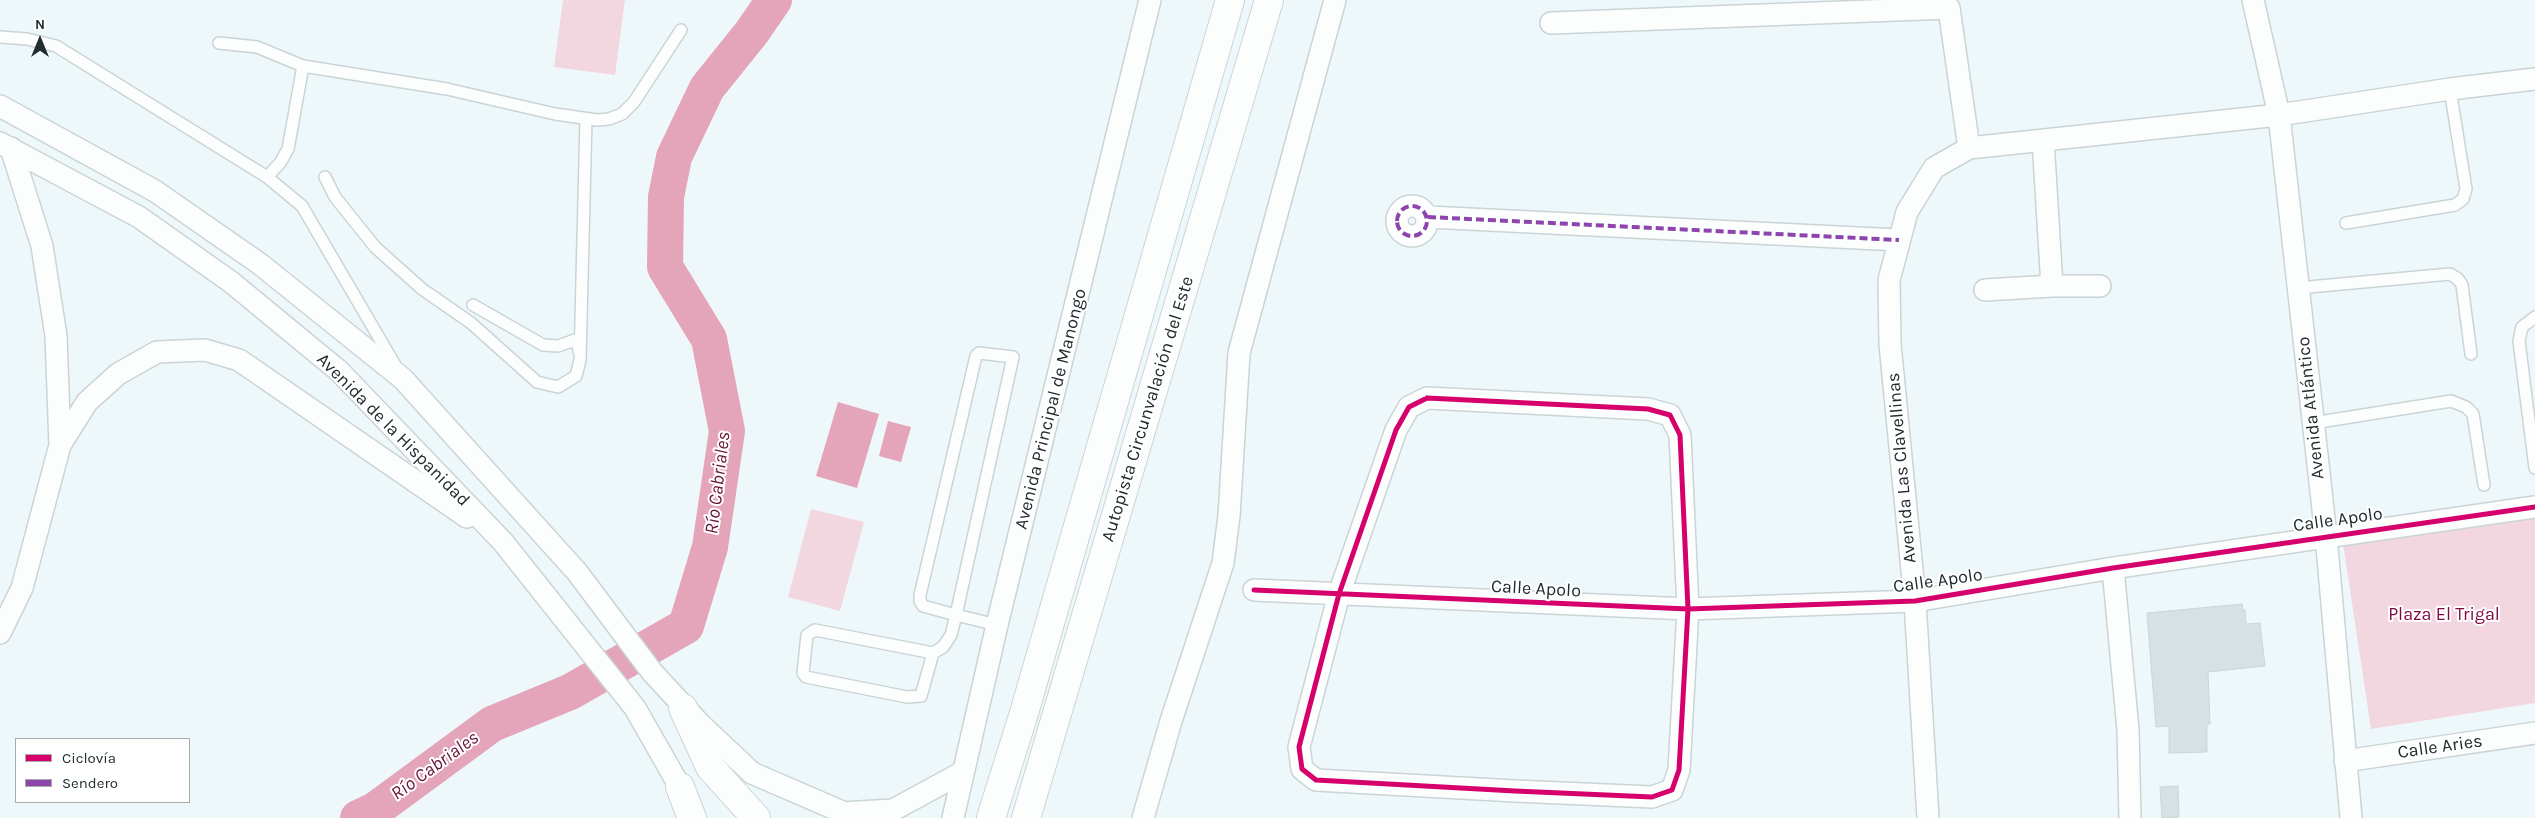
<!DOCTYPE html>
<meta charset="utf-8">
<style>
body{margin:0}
#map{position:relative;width:2535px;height:818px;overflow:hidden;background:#eef8fa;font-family:Karla,sans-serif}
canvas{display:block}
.legend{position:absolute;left:15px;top:738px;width:175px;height:65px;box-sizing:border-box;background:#fff;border:1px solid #a7abac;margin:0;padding:6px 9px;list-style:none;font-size:15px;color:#222d2f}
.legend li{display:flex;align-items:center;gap:10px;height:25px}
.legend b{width:25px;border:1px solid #a7abac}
.north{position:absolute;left:15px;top:15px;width:50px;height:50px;-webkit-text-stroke:4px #fff;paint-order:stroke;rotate:0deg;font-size:14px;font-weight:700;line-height:20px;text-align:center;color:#222d2f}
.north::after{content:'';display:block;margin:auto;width:18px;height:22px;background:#222d2f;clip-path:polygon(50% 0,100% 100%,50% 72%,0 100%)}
</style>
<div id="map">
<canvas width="2535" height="818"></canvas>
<ul class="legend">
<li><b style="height:6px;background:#d6006c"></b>Ciclovía</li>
<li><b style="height:6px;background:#8e44ad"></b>Sendero</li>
</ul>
<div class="north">N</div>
</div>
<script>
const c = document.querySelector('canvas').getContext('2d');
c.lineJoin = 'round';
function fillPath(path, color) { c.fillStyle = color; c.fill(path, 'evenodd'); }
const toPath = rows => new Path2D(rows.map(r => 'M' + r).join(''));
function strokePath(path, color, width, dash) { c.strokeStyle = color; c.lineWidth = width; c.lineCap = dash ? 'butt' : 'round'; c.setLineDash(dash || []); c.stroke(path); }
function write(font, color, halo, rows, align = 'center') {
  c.font = font + ' Karla,sans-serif'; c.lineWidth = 4; c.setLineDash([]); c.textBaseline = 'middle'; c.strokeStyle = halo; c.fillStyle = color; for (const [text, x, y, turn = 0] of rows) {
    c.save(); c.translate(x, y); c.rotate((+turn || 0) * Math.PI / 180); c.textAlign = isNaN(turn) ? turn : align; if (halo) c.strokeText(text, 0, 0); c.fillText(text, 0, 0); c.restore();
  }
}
const green = toPath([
 [563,0,625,0,615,75,554,67],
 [811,509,864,522,840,611,788,597],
 [2535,513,2535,703,2371,729,2342,537]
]);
const water = toPath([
 [838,402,879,414,857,488,816,476],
 [888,421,911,427,901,462,879,456]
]);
const river = toPath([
 [358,818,375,810,492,724,570,692,686,626,710,547,727,431,709,339,665,267,666,197,674,157,707,88,752,32,774,0]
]);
const building = toPath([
 [2242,604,2243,610,2245,610,2246,624,2260,623,2265,666,2208,672,2210,724,2207,724,2207,752,2169,753,2169,726,2156,727,2147,613,2242,604],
 [2178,786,2179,817,2162,818,2160,787,2178,786]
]);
const lane = toPath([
 [0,37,27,39,56,46,267,177,302,206,395,365],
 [219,43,257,47,303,66,447,89,555,114,597,120,609,119,622,114,634,102,681,30],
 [267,177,280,163,288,149,303,66],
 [325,177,335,197,375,247,422,289,471,323,537,382,558,387,576,376,580,360,586,119],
 [2346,223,2455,205,2463,199,2466,189,2450,89],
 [2298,288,2450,274,2458,279,2462,285,2471,354],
 [473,305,543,345,558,346,575,340,578,343,579,351],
 [2535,317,2522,327,2519,341,2535,468],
 [979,353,1013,357,956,615,923,606,920,601,920,595,976,356,979,353],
 [2313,423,2451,401,2466,407,2473,414,2484,485],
 [933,653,815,630,807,635,803,673,806,677,907,697,921,696,933,653,943,647,951,635,956,615,997,625]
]);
const street = toPath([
 [2253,0,2279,115,2326,536,2351,818],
 [1551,23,1949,8,1969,148],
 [0,106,155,191,260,264,403,379,577,572,652,672,700,724,752,773,856,818],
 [2043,140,2052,286],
 [0,143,139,217,231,282,339,371,503,542,635,708,688,801],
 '1397 221a15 15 0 1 1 30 0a15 15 0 1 1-30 0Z',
 [1428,217,1899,240],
 [1985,290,2052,286,2100,286],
 [1427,398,1648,409,1670,415,1680,435,1688,609,1679,770,1672,790,1652,797,1515,791,1316,780,1302,769,1299,747,1339,594,1396,430,1409,407,1427,398],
 [60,445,87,402,118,374,157,352,205,350,239,360,467,517],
 [2113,568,2128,730,2130,818],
 [1254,590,1688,609,1915,601,2113,568,2535,507],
 [0,633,22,588,60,445,56,336,42,246,11,148],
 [2345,761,2535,733],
 [842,813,893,810,963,772],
 [953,818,997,625,1150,0],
 [1143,818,1171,721,1223,563,1229,516,1239,353,1335,0],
 [1928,818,1915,601,1890,344,1889,280,1907,212,1934,168,1969,148,2279,115,2450,89,2535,79]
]);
const highway = toPath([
 [683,708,710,767,756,818],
 [680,787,692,818],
 [991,818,1024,713,1230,0],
 [1026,818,1269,0]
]);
const quiet = toPath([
 '1397 221a15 15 0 1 1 30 0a15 15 0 1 1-30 0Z',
 [1428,217,1899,240]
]);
const cycleway = toPath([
 [1427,398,1648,409,1670,415,1680,435,1688,609,1679,770,1672,790,1652,797,1515,791,1316,780,1302,769,1299,747,1339,594,1396,430,1409,407,1427,398],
 [1254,590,1688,609,1915,601,2113,568,2535,507]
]);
const streetNames = [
 ["Avenida Atlántico",2311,408,-96],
 ["Avenida Principal de Manongo",1051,409,-76],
 ["Autopista Circunvalación del Este",1148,409,-73],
 ["Avenida de la Hispanidad",393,430,45],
 ["Avenida Las Clavellinas",1902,468,-95],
 ["Calle Apolo",2338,520,-8],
 ["Calle Apolo",1938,581,-8],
 ["Calle Apolo",1536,589,3],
 ["Calle Aries",2440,747,-8]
];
const parkNames = [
 ["Plaza El Trigal",2444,615]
];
const waterNames = [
 ["Río Cabriales",718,483,-83],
 ["Río Cabriales",435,766,-36]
];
fillPath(green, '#f2d7e1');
fillPath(water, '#e4a4ba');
strokePath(river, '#e4a4ba', 36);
fillPath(building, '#d7e1e3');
strokePath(building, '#cbd5d7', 1);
strokePath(lane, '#cad4d6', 14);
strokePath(street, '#cad4d6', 24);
strokePath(highway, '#cad4d6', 30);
strokePath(lane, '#fcfefe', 11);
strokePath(street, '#fcfefe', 21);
strokePath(highway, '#fcfefe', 28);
strokePath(quiet, '#8e44ad', 4, [8, 4]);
strokePath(cycleway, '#d6006c', 5);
write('18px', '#222d2f', '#fff', streetNames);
write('18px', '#810a44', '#fff', parkNames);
write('italic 19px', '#681238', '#fff', waterNames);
</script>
